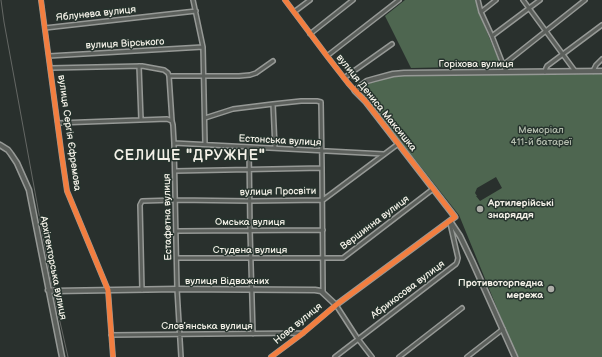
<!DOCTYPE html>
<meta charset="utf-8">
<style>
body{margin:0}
canvas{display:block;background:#29302d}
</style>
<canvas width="602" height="357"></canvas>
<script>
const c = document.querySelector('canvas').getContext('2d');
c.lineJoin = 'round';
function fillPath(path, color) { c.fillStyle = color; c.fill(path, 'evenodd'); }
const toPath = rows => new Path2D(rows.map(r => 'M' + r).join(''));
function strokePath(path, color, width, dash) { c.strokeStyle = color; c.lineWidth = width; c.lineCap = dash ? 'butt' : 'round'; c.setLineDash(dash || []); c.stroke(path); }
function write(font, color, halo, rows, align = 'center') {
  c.font = font + ' "Balsamiq Sans",sans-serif'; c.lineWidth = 3; c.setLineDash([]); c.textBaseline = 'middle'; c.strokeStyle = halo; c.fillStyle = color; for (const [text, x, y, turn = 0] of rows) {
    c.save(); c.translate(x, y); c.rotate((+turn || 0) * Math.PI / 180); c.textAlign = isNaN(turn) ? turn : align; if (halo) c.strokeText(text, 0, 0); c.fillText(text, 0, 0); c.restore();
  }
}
const green = toPath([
 [405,0,476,0,479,13,501,66,411,68,385,16],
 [602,74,602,357,517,357,459,215,364,95,362,90,363,88,366,85,381,79,398,75],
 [496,177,502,188,480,201,476,196,477,196,475,193,477,188]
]);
const street = toPath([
 [41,0,62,157,67,191,108,290,113,357],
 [193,0,203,47,205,144],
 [285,0,327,56,348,83,355,91],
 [478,0,481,12,492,36,506,72],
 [523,0,575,71],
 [294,12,310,0],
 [481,12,496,0],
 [45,28,196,11],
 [310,34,353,0],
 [492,36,540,0],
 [49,56,203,47],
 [327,56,399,0],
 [503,65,585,0],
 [139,66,141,120],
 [51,68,142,66,164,70,168,73,169,76,239,76,250,75,256,73,273,61],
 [593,71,596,65,602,59],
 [545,72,546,68,547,66,602,25],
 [169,76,172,121,173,125,174,143,177,289,181,357],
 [344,78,392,44],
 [273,104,275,148],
 [205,118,233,109,273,104,301,101,317,101,321,102,322,168,323,292],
 [58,123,167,119,172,121],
 [174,143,384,154],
 [249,147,250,230,253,334],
 [175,171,322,168],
 [177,231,323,230],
 [177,258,343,258,433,189],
 [142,290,140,205,142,201,176,200,250,201,323,200,398,144],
 [111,335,303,333],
 [271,357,303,333,336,305,358,339,372,357],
 [335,357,456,264,457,262,458,258,450,223],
 [399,357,462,308],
 [467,357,503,329]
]);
const secondary = toPath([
 [0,145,8,150,11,154,17,163,29,190,62,357],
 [450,221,460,236,472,261,515,357],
 [48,290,55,291,177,289,315,290,321,291,336,305,455,217,366,102,355,91,359,87,367,81,374,79,393,74,404,73,602,71]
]);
const tram = toPath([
 [1,0,4,22,53,291,68,357]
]);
const cycleway = toPath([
 [41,0,62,157,67,191,108,290,113,357],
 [271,357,303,333,336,305,455,217,366,102,348,83,327,56,285,0]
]);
const markers = [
 [480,209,4,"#adada7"],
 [551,289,4,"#adada7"]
];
const streetNames = [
 ["Яблунева вулиця",96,14,-6],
 ["вулиця Вірського",125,44,-3],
 ["Горіхова вулиця",476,64],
 ["вулиця Дениса Максишка",376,103,51],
 ["вулиця Сергія Єфремова",69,133,82],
 ["Естонська вулиця",280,141,3],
 ["вулиця Просвіти",278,192,-1],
 ["Естафетна вулиця",168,217,-91],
 ["Омська вулиця",250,222],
 ["Вершинна вулиця",375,223,-37],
 ["Студена вулиця",250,250],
 ["Архітекторська вулиця",53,268,79],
 ["вулиця Відважних",227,281],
 ["Абрикосова вулиця",408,290,-37],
 ["Нова вулиця",298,324,-39],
 ["Словʼянська вулиця",207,326]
];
const parkNames = [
 ["Меморіал",541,130],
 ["411-й батареї",541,142]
];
const poiNames = [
 ["Артилерійські",488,203],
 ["знаряддя",488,215],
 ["Противоторпедна",543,283,"right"],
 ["мережа",543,295,"right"]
];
const districtNames = [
 ["СЕЛИЩЕ \"ДРУЖНЕ\"",190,156]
];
fillPath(green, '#4e6650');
strokePath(street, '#969996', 6);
strokePath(secondary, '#969996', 7);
strokePath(street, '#5c605c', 3);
strokePath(secondary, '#5c605c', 4);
strokePath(tram, '#646764', 1);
strokePath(cycleway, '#f27e40', 5);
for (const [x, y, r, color] of markers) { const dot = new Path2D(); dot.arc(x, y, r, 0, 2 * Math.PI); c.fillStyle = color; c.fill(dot); strokePath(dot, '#26332d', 1.5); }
write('10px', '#f4f1e8', '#26332d', streetNames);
write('10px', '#b4bdae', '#26332d', parkNames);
write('bold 10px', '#f4f1e8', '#26332d', poiNames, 'left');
c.letterSpacing = '1px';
write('bold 14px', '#f4f1e8', '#26332d', districtNames);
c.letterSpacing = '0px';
</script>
